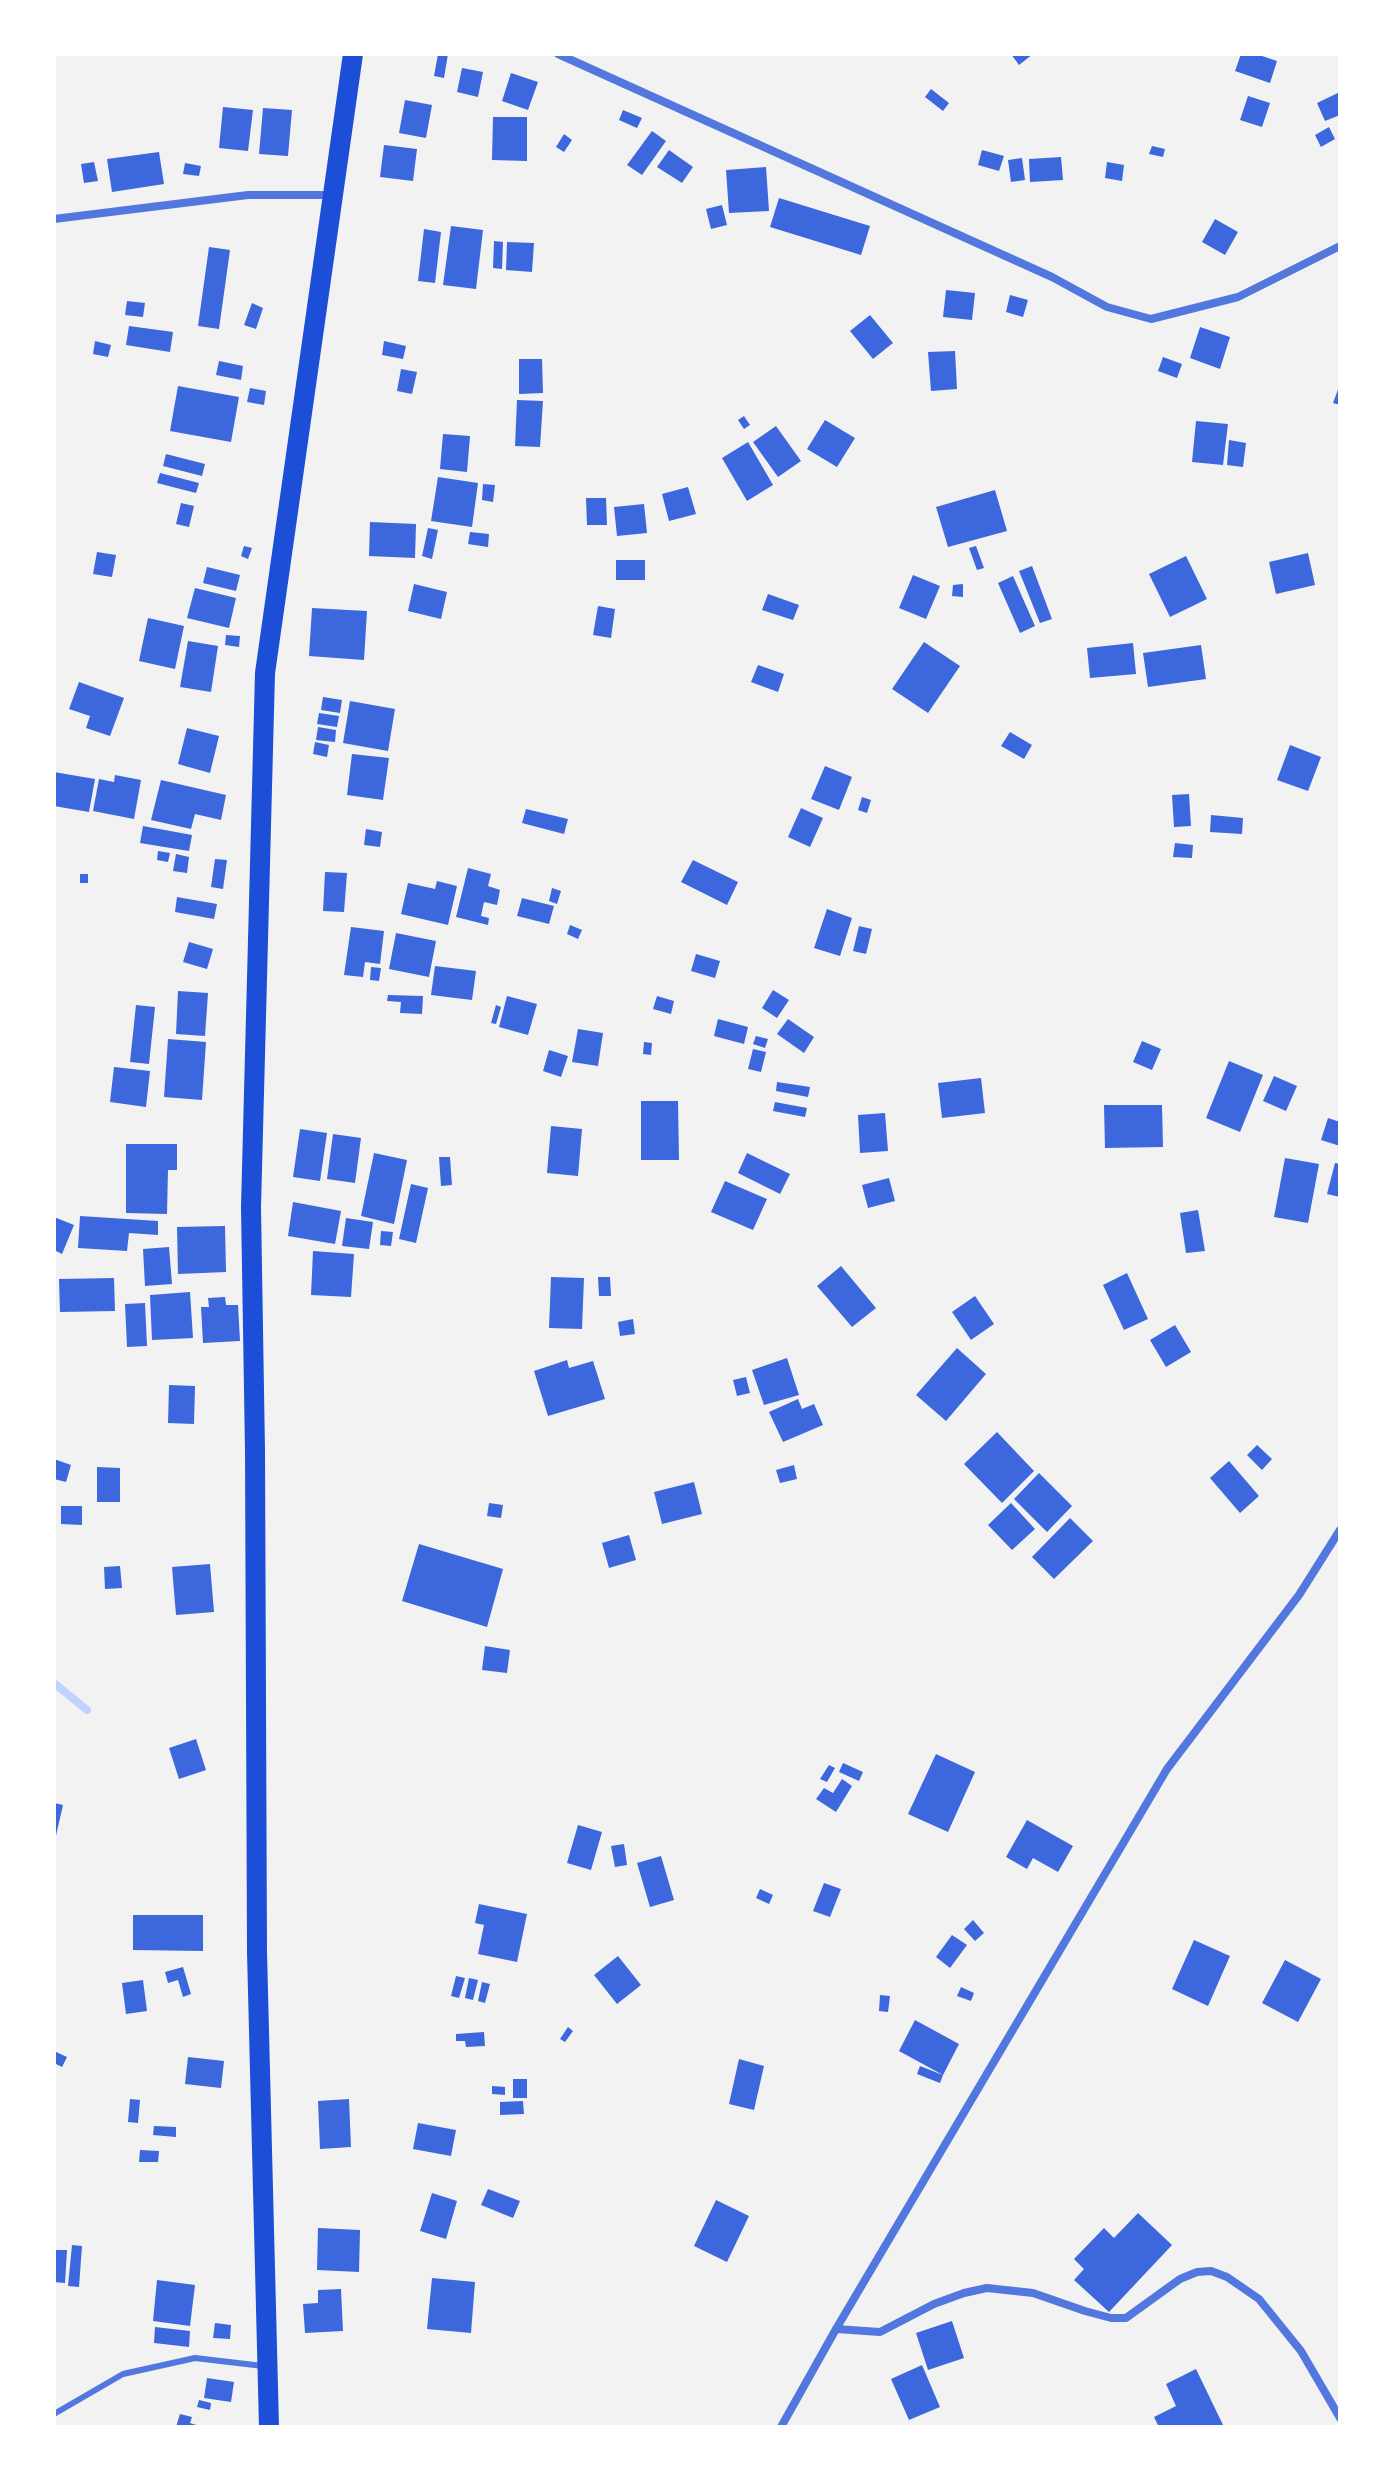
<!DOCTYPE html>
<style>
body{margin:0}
#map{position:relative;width:1394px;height:2481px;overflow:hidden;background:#f2f2f2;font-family:Cabin,sans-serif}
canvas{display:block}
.frame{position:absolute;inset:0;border:56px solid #fff;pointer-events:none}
</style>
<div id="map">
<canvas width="1394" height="2481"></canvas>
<div class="frame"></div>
</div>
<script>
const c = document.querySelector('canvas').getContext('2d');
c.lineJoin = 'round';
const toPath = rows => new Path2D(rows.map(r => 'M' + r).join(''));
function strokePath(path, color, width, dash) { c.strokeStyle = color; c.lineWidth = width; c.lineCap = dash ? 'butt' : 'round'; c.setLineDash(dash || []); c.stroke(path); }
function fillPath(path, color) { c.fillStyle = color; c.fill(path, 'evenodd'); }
const stream = toPath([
 [54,1683,87,1710]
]);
const building = toPath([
 [438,54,448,54,444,78,434,76],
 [1011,54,1033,54,1019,65],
 [1241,54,1256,54,1277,61,1270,83,1235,71],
 [462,68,483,72,478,97,457,92],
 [511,73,538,82,528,110,502,101],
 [931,89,949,103,943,111,925,97],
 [1340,92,1340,115,1325,121,1317,103],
 [1248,96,1270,103,1262,127,1240,120],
 [405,100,432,105,426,138,399,133],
 [223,107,253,110,248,151,219,148],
 [263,108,292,110,288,156,259,154],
 [623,110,642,118,637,128,619,120],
 [493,117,527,117,527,161,492,160],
 [1329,127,1335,139,1321,147,1315,135],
 [652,131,666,141,642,175,627,165],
 [564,134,572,140,564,152,556,147],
 [384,145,417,149,413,181,380,177],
 [1152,146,1165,149,1163,157,1149,154],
 [669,150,693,167,682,183,657,167],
 [982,150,1004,156,999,171,978,165],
 [159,152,164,184,112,192,107,159],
 [1061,157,1063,180,1030,182,1029,159],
 [1022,158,1025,180,1011,182,1008,160],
 [94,162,98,181,84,183,81,164],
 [1107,162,1124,165,1122,181,1105,178],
 [185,163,201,166,199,176,183,174],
 [766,167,769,211,729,213,726,170],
 [779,198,870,226,861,255,770,227],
 [722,205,727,225,711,229,706,209],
 [1215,219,1238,232,1225,255,1202,242],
 [451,226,483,230,476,289,443,285],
 [424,229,441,232,435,283,418,281],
 [494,241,503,242,502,269,493,268],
 [507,242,534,243,532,272,506,270],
 [209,247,230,250,219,329,198,326],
 [946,290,975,293,972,320,943,317],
 [1010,295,1028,300,1023,317,1006,312],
 [127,301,145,303,143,317,125,315],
 [252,303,263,308,256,329,244,325],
 [870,315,893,343,873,359,850,331],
 [129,326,173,332,170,352,126,345],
 [1200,327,1230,337,1220,369,1190,358],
 [95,341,111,345,108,357,93,354],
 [384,341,406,346,403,359,382,355],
 [955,351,957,389,931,391,928,352],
 [1163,357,1182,364,1177,378,1158,371],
 [519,359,542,359,543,393,519,394],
 [219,361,243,366,241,380,216,375],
 [401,369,417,372,412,394,397,391],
 [1340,384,1340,405,1333,403],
 [178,386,239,397,231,442,170,431],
 [250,388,266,391,264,405,247,402],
 [517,400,543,401,540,447,515,446],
 [744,416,750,425,744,429,738,420],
 [825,420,855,438,837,467,807,449],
 [1196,421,1228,424,1223,465,1192,462],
 [776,426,801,461,778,477,753,442],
 [443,434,470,436,467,472,440,469],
 [1229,440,1246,443,1243,467,1227,465],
 [748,442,773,485,747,501,722,458],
 [166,454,205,464,202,476,163,466],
 [160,473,199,483,196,493,157,483],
 [438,477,478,483,472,527,431,521],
 [483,484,495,485,493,502,482,500],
 [688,487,696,514,669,521,662,494],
 [995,490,1007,531,948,547,936,507],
 [586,498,606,498,607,525,587,525],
 [181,503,194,506,189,527,176,524],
 [644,504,647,533,617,536,614,507],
 [370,522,416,524,415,558,369,556],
 [428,528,438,530,432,559,422,556],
 [470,532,489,534,488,547,468,544],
 [244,546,252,548,248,559,241,556],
 [976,546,984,568,977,570,969,548],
 [97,552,116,555,112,577,93,574],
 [1308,553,1315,585,1276,594,1269,562],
 [1186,556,1207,599,1170,617,1149,574],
 [616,560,645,560,645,580,616,580],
 [1032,566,1052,619,1040,623,1019,571],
 [207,567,240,575,236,591,203,583],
 [913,575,940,586,926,619,899,608],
 [1013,576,1035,626,1020,633,998,583],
 [414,584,447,592,441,619,408,611],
 [963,584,963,597,952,596,953,585],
 [195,588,236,598,229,628,187,618],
 [768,594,799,605,793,620,762,610],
 [598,606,615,609,611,638,593,635],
 [312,608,367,611,364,660,309,656],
 [148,618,184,626,175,669,139,661],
 [226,635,240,636,239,647,225,645],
 [188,641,218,646,211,692,180,687],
 [924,642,960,666,928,713,892,689],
 [1133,643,1136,674,1090,678,1087,648],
 [1201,645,1206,679,1148,687,1143,653],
 [758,665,784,674,778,692,751,682],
 [79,682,124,698,110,736,86,728,90,716,69,709],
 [323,697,342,700,340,713,321,710],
 [350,701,395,709,388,751,343,743],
 [319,713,339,716,337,727,317,724],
 [318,727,336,730,335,742,316,740],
 [187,728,219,736,210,773,178,764],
 [1010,732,1032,745,1024,759,1001,746],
 [315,742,329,745,327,757,313,754],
 [1290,745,1321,757,1308,791,1277,780],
 [352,754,389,758,383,800,347,795],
 [825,766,852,777,839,810,811,799],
 [54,772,95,779,89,812,54,806],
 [115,775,141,780,134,819,93,811,99,779,114,782],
 [161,780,226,795,221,820,195,814,191,829,151,820],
 [1189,794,1191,826,1174,827,1172,795],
 [862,797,871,800,867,813,858,810],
 [801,808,823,818,810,847,788,837],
 [526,809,568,819,564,834,522,823],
 [1211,815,1243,818,1242,834,1210,832],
 [143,826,192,835,189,851,140,843],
 [366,829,382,832,380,847,364,845],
 [1175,843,1193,845,1192,858,1173,857],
 [158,851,170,853,168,862,157,860],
 [176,854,189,857,187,873,173,871],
 [215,859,227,860,223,889,211,887],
 [693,860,738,882,727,905,681,882],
 [468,868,491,874,488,886,500,890,497,905,484,902,481,916,489,918,488,925,456,917],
 [325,872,347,873,344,912,323,911],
 [80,874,88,874,88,883,80,883],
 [437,881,457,886,448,925,401,914,408,883,435,889],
 [552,888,561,891,557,904,549,901],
 [177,897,217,904,214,919,175,912],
 [522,898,554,906,549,924,517,916],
 [827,909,852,918,840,956,814,948],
 [570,925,582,930,578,939,567,934],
 [859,926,872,929,866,954,853,951],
 [351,927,384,931,380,964,365,962,363,977,344,975],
 [396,933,436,941,429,977,389,969],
 [189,942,213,949,207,969,183,962],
 [696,954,720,961,715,978,691,971],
 [435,966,476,971,472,1000,431,995],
 [371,967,381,968,379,981,370,980],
 [773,990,789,1000,777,1018,762,1008],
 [178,991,208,993,205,1036,176,1034],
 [388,995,423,996,422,1014,400,1013,401,1002,387,1001],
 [507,996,537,1004,528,1035,499,1027],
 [657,996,674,1001,671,1014,653,1009],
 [136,1005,155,1007,149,1064,130,1062],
 [496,1005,501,1007,496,1024,491,1023],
 [718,1019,748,1027,744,1044,714,1036],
 [788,1019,814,1037,804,1053,777,1034],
 [578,1029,603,1033,598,1066,572,1062],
 [756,1036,768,1039,765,1048,753,1044],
 [168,1039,206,1042,202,1100,164,1097],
 [1142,1041,1161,1049,1152,1070,1133,1062],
 [644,1042,652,1043,651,1055,643,1054],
 [753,1049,766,1052,761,1072,748,1069],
 [549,1050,568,1056,561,1077,543,1071],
 [1229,1061,1263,1075,1240,1132,1206,1118],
 [114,1067,150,1071,146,1107,110,1102],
 [1274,1076,1297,1086,1286,1111,1263,1101],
 [981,1078,985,1113,942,1118,938,1083],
 [777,1082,810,1087,808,1097,776,1091],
 [641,1101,678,1101,679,1160,641,1160],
 [775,1102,807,1108,805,1117,773,1111],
 [1104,1105,1162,1105,1163,1147,1105,1148],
 [885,1113,888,1151,860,1153,858,1115],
 [1328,1118,1340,1122,1340,1146,1321,1140],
 [551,1126,582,1129,578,1176,547,1173],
 [300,1129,327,1133,320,1181,293,1177],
 [333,1134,361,1138,355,1183,327,1179],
 [126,1144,177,1144,177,1170,168,1170,167,1214,126,1213],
 [374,1153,407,1160,394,1224,361,1216],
 [747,1153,790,1174,780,1194,738,1173],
 [439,1157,450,1157,452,1185,441,1186],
 [1285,1158,1319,1164,1308,1223,1274,1217],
 [1335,1163,1340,1164,1340,1197,1327,1194],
 [889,1178,895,1201,868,1208,862,1185],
 [725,1181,767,1199,753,1230,711,1212],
 [411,1184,428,1188,416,1243,399,1239],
 [293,1202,341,1211,335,1244,288,1236],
 [1198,1210,1205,1251,1186,1253,1180,1213],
 [80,1216,158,1221,158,1235,129,1233,127,1251,78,1248],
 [54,1217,74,1225,62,1254,54,1250],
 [346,1218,373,1222,369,1249,342,1246],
 [225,1226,226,1272,178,1274,177,1227],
 [381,1231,393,1232,391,1246,380,1245],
 [169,1247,172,1284,145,1286,143,1249],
 [313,1251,354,1254,351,1297,311,1295],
 [841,1266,876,1308,852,1327,817,1286],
 [1127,1273,1148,1319,1124,1330,1103,1285],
 [551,1277,584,1278,582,1329,549,1328],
 [598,1277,610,1277,611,1296,599,1296],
 [114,1278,115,1311,60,1312,59,1279],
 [190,1292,193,1338,152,1340,150,1295],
 [975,1296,994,1324,971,1340,952,1312],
 [225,1297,226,1305,238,1305,240,1341,203,1343,201,1307,209,1307,208,1298],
 [145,1303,147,1346,127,1347,125,1304],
 [633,1319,635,1334,620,1336,618,1322],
 [1175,1325,1191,1352,1166,1367,1150,1340],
 [957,1348,986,1374,946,1421,916,1395],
 [787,1358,799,1395,764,1405,752,1370],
 [567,1360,569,1368,593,1361,605,1399,548,1416,534,1371],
 [746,1377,750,1393,737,1396,733,1380],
 [169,1385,195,1386,194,1424,168,1423],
 [798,1399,802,1409,814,1404,823,1425,783,1442,769,1412],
 [997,1432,1034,1471,1002,1503,964,1464],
 [1257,1445,1272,1459,1262,1470,1247,1455],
 [54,1459,71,1465,66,1482,54,1479],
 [1229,1461,1259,1496,1240,1513,1210,1478],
 [794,1465,797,1479,780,1483,776,1470],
 [97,1467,120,1468,120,1502,97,1502],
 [1039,1473,1072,1506,1047,1532,1014,1499],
 [694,1482,702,1514,662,1524,654,1492],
 [489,1503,503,1505,501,1518,487,1516],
 [1011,1503,1035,1529,1012,1550,988,1525],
 [61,1506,82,1506,82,1525,61,1524],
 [1070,1518,1093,1541,1054,1579,1032,1557],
 [629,1535,636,1560,609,1568,602,1543],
 [419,1544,503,1569,487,1627,402,1601],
 [210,1564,214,1612,176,1615,172,1567],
 [120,1566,122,1588,105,1589,104,1567],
 [485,1646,510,1650,507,1673,482,1670],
 [196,1739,206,1770,179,1779,169,1748],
 [936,1754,975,1772,948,1832,908,1814],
 [843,1763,863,1772,859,1781,839,1772],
 [829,1765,835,1768,827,1782,820,1779],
 [842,1779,852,1786,836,1812,816,1799,824,1788,833,1793],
 [54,1803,63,1805,55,1840,54,1840],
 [1027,1820,1073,1846,1058,1872,1033,1858,1027,1869,1006,1857],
 [578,1825,602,1832,591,1870,567,1863],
 [624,1844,627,1865,615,1867,611,1846],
 [661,1856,674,1900,650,1907,637,1863],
 [824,1883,841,1889,830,1917,813,1911],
 [760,1889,773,1895,769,1904,756,1898],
 [479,1904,527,1914,517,1962,478,1954,484,1925,475,1923],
 [133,1915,203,1915,203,1951,133,1950],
 [973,1920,984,1933,975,1941,964,1929],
 [952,1935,967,1945,950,1968,936,1957],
 [1194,1940,1230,1956,1208,2006,1172,1989],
 [618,1956,641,1985,617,2004,594,1975],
 [1285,1960,1321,1979,1298,2022,1262,2003],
 [183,1967,191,1994,183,1997,178,1980,168,1983,165,1972],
 [456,1976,465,1978,459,1998,451,1996],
 [469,1978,478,1980,473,2000,465,1998],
 [143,1980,147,2011,126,2014,122,1983],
 [482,1982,490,1984,485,2003,478,2001],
 [961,1987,974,1993,971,2001,957,1996],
 [880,1995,890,1996,888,2012,879,2011],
 [915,2020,959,2044,943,2075,899,2051],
 [568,2027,573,2031,565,2042,560,2039],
 [484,2032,485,2046,466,2047,465,2041,456,2041,456,2034],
 [54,2051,67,2057,62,2067,54,2063],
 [188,2057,224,2061,221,2088,185,2084],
 [739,2059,764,2066,754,2110,729,2104],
 [920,2066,943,2075,940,2083,917,2074],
 [513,2079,527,2079,527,2098,513,2098],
 [492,2086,505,2087,505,2095,492,2094],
 [130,2099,140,2100,138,2123,128,2122],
 [349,2099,351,2147,320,2149,318,2101],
 [523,2101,524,2114,500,2115,500,2102],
 [418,2123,456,2130,451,2156,413,2149],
 [154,2126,176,2127,176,2137,153,2135],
 [140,2150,159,2151,158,2162,139,2162],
 [488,2189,520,2201,513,2218,481,2205],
 [432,2193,457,2201,446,2239,420,2231],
 [716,2200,749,2216,727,2262,694,2246],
 [1138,2213,1172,2245,1109,2312,1074,2280,1084,2269,1074,2259,1104,2228,1114,2238],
 [318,2228,360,2230,359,2272,317,2270],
 [72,2245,82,2246,79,2287,68,2286],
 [54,2250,67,2250,65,2283,54,2282],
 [432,2278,475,2282,471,2333,427,2329],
 [157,2280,195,2285,190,2326,153,2321],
 [341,2289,343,2331,305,2333,303,2304,318,2303,318,2290],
 [952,2321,964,2358,928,2370,916,2333],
 [215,2323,231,2325,230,2339,213,2338],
 [155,2327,190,2331,189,2347,154,2343],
 [922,2365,940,2407,909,2420,891,2379],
 [1196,2369,1224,2427,1159,2427,1154,2417,1176,2406,1166,2384],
 [207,2378,234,2382,231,2402,204,2398],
 [199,2400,211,2403,210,2410,197,2407],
 [180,2414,192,2417,190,2423,203,2427,176,2427]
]);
const service = toPath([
 [54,2414,123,2374,195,2358,263,2366]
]);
const minor = toPath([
 [558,54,1052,277,1107,307,1151,319,1238,297,1340,246],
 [54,219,248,195,330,195],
 [836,2329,880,2332,934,2304,964,2293,987,2288,1033,2293,1085,2311,1111,2318,1126,2318,1180,2279,1197,2272,1211,2271,1227,2277,1259,2299,1301,2351,1340,2418],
 [781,2427,836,2329,1167,1769,1299,1595,1340,1530]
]);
const primary = toPath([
 [269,2427,257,1952,255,1451,251,1207,265,673,353,54]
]);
strokePath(stream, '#bfd3fe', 8);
fillPath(building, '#3d67dc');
strokePath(service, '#5277de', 6);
strokePath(minor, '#5277de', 8);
strokePath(primary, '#1d4ed8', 20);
</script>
